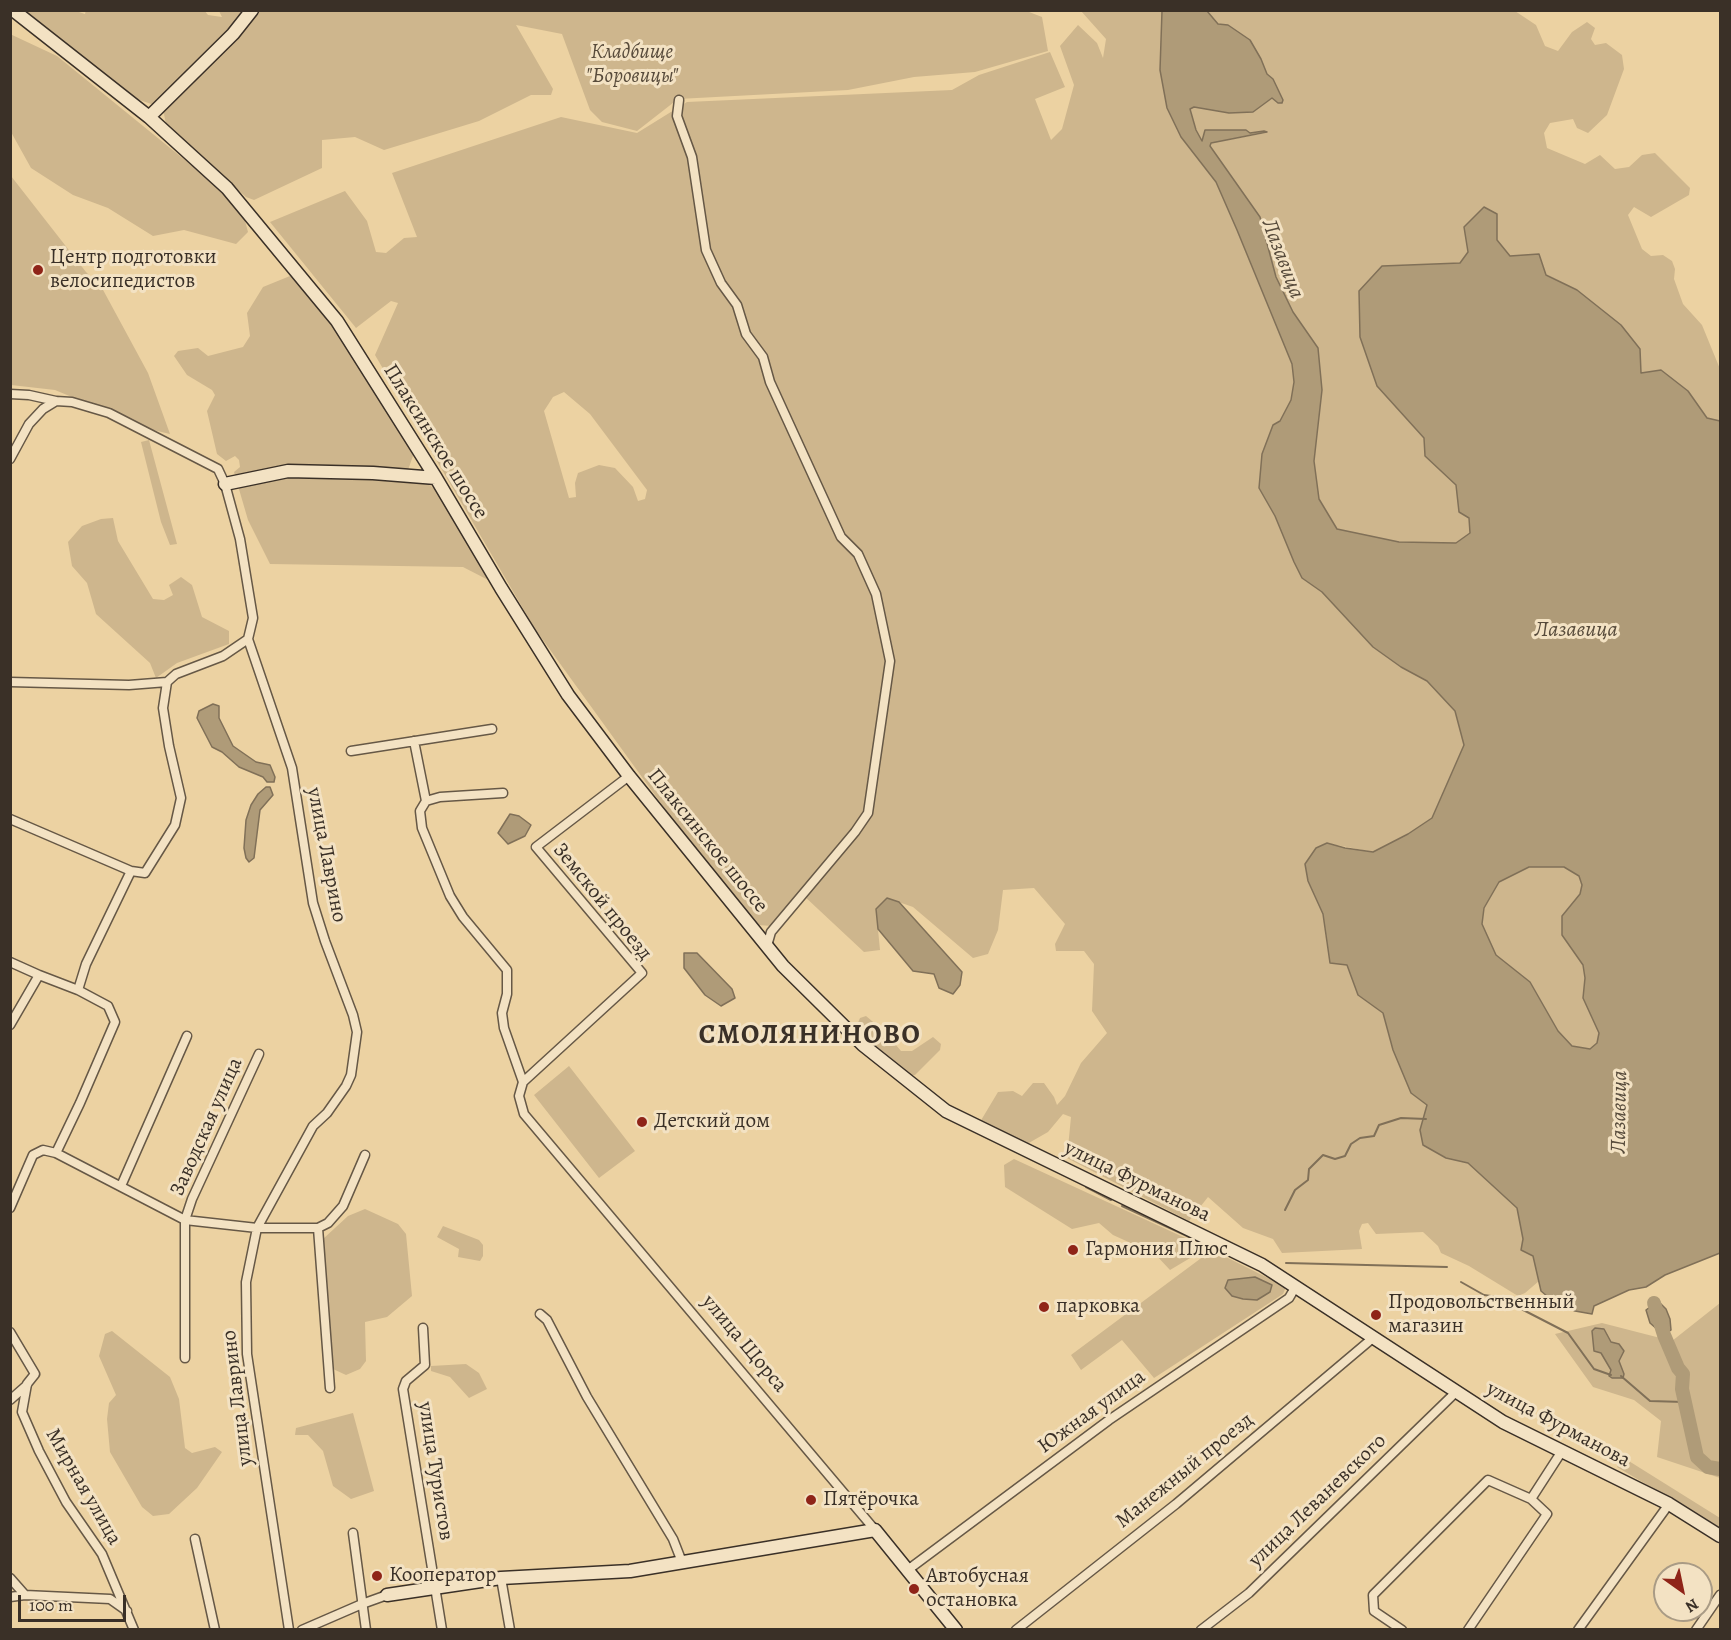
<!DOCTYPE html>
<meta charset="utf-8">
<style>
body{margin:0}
#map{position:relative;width:1731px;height:1640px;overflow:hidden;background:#ecd2a2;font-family:Alegreya,serif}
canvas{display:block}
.frame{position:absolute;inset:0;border:12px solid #3a3027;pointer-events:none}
.north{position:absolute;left:1653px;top:1562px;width:60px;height:60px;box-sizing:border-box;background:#f3e2c3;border:2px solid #a99b85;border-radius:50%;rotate:147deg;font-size:16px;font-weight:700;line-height:24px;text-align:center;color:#3a3027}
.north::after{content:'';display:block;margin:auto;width:21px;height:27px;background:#8f2418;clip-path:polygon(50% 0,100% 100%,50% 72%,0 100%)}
.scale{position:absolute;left:18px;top:1595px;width:108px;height:27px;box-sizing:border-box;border:3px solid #3a3027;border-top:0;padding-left:8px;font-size:18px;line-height:21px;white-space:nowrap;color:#3a3027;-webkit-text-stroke:4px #f3e2c3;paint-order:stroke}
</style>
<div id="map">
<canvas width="1731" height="1640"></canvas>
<div class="frame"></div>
<div class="north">N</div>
<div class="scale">100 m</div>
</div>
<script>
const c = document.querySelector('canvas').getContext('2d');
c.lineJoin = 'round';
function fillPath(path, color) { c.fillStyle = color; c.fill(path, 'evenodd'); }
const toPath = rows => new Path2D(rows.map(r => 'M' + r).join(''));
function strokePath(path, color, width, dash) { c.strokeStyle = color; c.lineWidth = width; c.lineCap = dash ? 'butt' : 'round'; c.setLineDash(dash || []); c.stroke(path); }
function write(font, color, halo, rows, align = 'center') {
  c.font = font + ' Alegreya,serif'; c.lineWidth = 6; c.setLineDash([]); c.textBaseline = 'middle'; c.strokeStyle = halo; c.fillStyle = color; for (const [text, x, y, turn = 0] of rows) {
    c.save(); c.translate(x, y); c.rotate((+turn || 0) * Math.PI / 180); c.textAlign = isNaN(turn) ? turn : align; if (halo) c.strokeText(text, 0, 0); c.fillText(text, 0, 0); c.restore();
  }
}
const green = toPath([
 [86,10,204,10,208,15,222,17,219,11,1024,10,1042,17,1048,51,975,72,914,77,848,90,678,99,637,131,602,122,590,110,562,34,516,25,553,89,551,95,531,95,479,121,384,150,355,137,322,140,322,168,254,200,246,197,166,124,164,114,157,106,131,97,23,11,76,11,85,14],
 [1081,11,1162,11,1160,70,1181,137,1216,182,1237,230,1292,364,1294,382,1291,400,1280,421,1273,425,1262,454,1259,488,1275,516,1294,562,1302,578,1322,592,1373,647,1401,667,1427,681,1455,711,1464,745,1432,818,1408,834,1373,852,1326,843,1316,848,1305,864,1308,881,1323,914,1327,945,1347,965,1358,995,1383,1013,1393,1050,1411,1093,1427,1105,1420,1130,1446,1158,1468,1163,1517,1208,1523,1239,1521,1250,1533,1256,1539,1281,1525,1293,1518,1296,1469,1266,1441,1253,1438,1246,1423,1232,1376,1234,1368,1223,1362,1224,1359,1231,1362,1249,1282,1253,1273,1239,1243,1228,1208,1197,1189,1221,1067,1158,1071,1117,1063,1114,1048,1132,1027,1144,980,1122,998,1092,1013,1091,1022,1096,1033,1083,1044,1083,1054,1097,1057,1105,1065,1096,1081,1063,1107,1033,1092,1011,1094,964,1084,951,1056,951,1055,944,1065,924,1034,888,1003,890,998,930,988,954,973,958,913,907,887,898,876,909,880,950,864,952,803,895,772,926,758,925,738,910,535,629,375,355,398,303,391,301,356,328,270,222,345,191,367,221,376,252,386,253,404,238,417,237,392,173,561,117,637,133,687,102,952,90,979,75,1050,52,1065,87,1035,99,1051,140,1062,129,1074,85,1060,46,1078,25,1097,43,1103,58,1106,39],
 [564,392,590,414,647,490,645,499,638,501,633,487,615,468,599,465,578,473,575,483,576,497,569,498,544,411,553,397],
 [1207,11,1515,11,1536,25,1545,46,1558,51,1572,32,1587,22,1595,28,1591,39,1595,45,1606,43,1622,55,1624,69,1607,115,1588,133,1577,128,1573,119,1550,123,1544,133,1547,148,1585,164,1600,155,1615,169,1629,167,1642,155,1655,153,1690,188,1689,195,1651,217,1634,207,1628,215,1642,249,1651,256,1663,255,1672,261,1675,269,1674,279,1683,304,1702,325,1720,369,1720,421,1707,418,1688,391,1641,373,1640,349,1577,290,1510,256,1497,240,1497,214,1460,263,1382,266,1377,386,1424,438,1425,456,1456,485,1459,511,1469,517,1470,533,1456,543,1399,542,1337,529,1319,499,1314,461,1322,390,1318,348,1293,312,1276,277,1260,217,1210,146,1211,143,1266,133,1264,131,1250,133,1245,130,1205,130,1202,141,1196,130,1190,109,1194,107,1229,113,1253,112,1272,98,1273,79,1267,74,1261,59,1228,25,1218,24],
 [10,34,57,56,223,191,244,217,248,232,236,244,184,230,153,236,108,208,73,195,31,168,11,132],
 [11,176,86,272,102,288,148,373,170,434,149,429,55,390,11,385],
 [290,276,315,299,355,357,414,453,408,470,435,489,496,584,463,567,270,564,248,520,234,472,240,467,239,460,235,456,226,461,217,454,207,411,215,395,212,390,187,375,174,356,178,351,198,348,208,356,243,347,250,336,247,313,263,287],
 [149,440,177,544,170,545,161,522,141,442],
 [113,518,118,541,153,599,164,600,173,595,169,585,181,577,192,585,202,617,229,631,229,644,177,663,156,678,150,663,96,614,87,583,72,566,68,542,82,526,101,519],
 [1528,867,1564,867,1579,876,1582,885,1580,894,1562,916,1562,935,1583,965,1585,978,1583,998,1599,1033,1597,1043,1590,1049,1572,1046,1558,1031,1530,982,1496,955,1482,924,1484,908,1499,882],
 [866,1016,885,1032,901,1051,912,1051,933,1037,941,1044,940,1050,915,1075,908,1076,863,1040,857,1025,860,1018],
 [569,1066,635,1151,599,1178,534,1095],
 [1014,1159,1207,1248,1170,1270,1155,1254,1113,1235,1099,1223,1072,1229,1005,1187,1004,1165],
 [365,1209,398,1224,406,1234,412,1296,387,1317,365,1322,366,1361,360,1369,346,1375,333,1369,323,1239,348,1216],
 [443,1226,479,1240,483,1245,483,1256,480,1261,458,1257,459,1249,437,1237],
 [1212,1250,1286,1287,1283,1294,1154,1378,1122,1340,1081,1370,1071,1355],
 [1720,1303,1720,1478,1657,1457,1661,1421,1634,1400,1593,1387,1555,1334,1602,1323,1672,1341],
 [112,1331,170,1377,179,1399,185,1448,192,1453,215,1447,222,1452,197,1488,169,1514,153,1516,142,1507,110,1452,107,1419,109,1403,116,1395,99,1356,105,1334],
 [466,1364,479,1373,487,1389,469,1398,450,1377,431,1371,431,1366],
 [353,1413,374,1491,351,1499,333,1486,323,1451,308,1435,295,1435,296,1428],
 [1624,1458,1720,1518,1720,1528,1617,1467]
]);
const water = toPath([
 [1162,11,1207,11,1218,24,1228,25,1250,40,1261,59,1267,74,1273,79,1283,100,1282,103,1278,103,1272,98,1253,112,1229,113,1194,107,1190,109,1196,130,1202,141,1205,130,1246,130,1250,133,1264,131,1267,132,1211,143,1210,146,1260,217,1276,277,1293,312,1318,348,1322,390,1314,461,1319,499,1337,529,1399,542,1456,543,1470,533,1469,518,1459,512,1456,485,1425,456,1424,438,1377,386,1360,337,1359,291,1382,266,1460,263,1468,252,1464,227,1484,207,1497,214,1497,240,1510,256,1539,254,1546,275,1577,290,1621,325,1640,349,1641,373,1661,370,1688,391,1707,418,1720,421,1720,1253,1665,1275,1646,1287,1629,1290,1594,1306,1592,1314,1575,1311,1555,1303,1541,1291,1533,1256,1521,1250,1523,1239,1517,1208,1468,1163,1446,1158,1423,1145,1420,1130,1427,1105,1411,1093,1393,1050,1383,1013,1358,995,1347,965,1330,963,1323,914,1308,881,1305,864,1316,848,1327,843,1345,848,1373,852,1408,834,1432,818,1464,745,1455,711,1427,681,1401,667,1373,647,1322,592,1302,578,1294,562,1275,516,1259,488,1262,454,1273,425,1280,421,1291,400,1294,382,1292,364,1237,230,1216,182,1181,137,1167,108,1160,70,1162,11],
 [1529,867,1564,867,1579,876,1582,885,1580,894,1562,916,1562,935,1583,965,1585,978,1583,998,1599,1033,1597,1043,1590,1049,1572,1046,1558,1031,1530,982,1496,955,1482,924,1484,908,1499,882,1529,867],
 [213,704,219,706,219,718,233,746,256,762,270,765,275,777,274,782,267,782,263,777,239,767,222,752,212,747,197,718,199,711,213,704],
 [266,787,270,787,273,795,260,810,254,858,249,862,246,858,244,848,246,820,251,805,258,794,266,787],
 [510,814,519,816,531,825,525,836,508,844,498,833,510,814],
 [887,898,899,902,962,972,960,985,953,994,939,988,934,974,913,971,878,929,876,909,887,898],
 [684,953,697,953,732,989,735,998,721,1006,705,995,684,968,684,953],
 [1255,1277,1272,1285,1270,1292,1257,1300,1243,1299,1232,1296,1225,1288,1228,1280,1255,1277],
 [1658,1301,1666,1309,1670,1319,1671,1330,1661,1337,1658,1330,1650,1323,1646,1310,1658,1301],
 [1595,1328,1604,1329,1611,1342,1619,1344,1624,1351,1619,1361,1624,1374,1623,1378,1612,1378,1609,1376,1611,1370,1601,1353,1594,1351,1592,1331,1595,1328]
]);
const stream = toPath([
 [1086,1187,1111,1200],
 [1122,1206,1226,1254],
 [1285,1210,1295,1190,1308,1180,1309,1169,1323,1155,1335,1159,1345,1156,1351,1144,1360,1138,1374,1136,1379,1125,1401,1118,1426,1119],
 [1286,1263,1447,1267],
 [1461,1282,1484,1295,1498,1297,1568,1333,1594,1369,1611,1375],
 [1621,1376,1650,1401,1684,1402]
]);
const river = toPath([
 [1654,1303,1664,1335,1678,1368,1683,1374,1682,1389,1697,1457,1708,1467,1720,1469]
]);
const street = toPath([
 [679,100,677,116,692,157,706,250,721,283,737,305,746,334,763,357,770,382,841,537,858,554,876,594,890,661,868,813,855,832,771,932,767,946],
 [10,394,29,395,56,401],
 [10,459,29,424,43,409,56,401,72,402,109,413,218,469,225,484,240,539,253,618,248,639],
 [248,639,292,768,313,903,325,941,353,1015,357,1032,351,1075,346,1086,327,1113,313,1126,257,1228,246,1282,247,1354,289,1630],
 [10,682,129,685,167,682],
 [414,741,426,801],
 [351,751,492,729],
 [426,801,420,811,422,828,450,896,463,917,507,970,507,994,502,1013,504,1028,523,1082,519,1096,524,1114,875,1530],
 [426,801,440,797,503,793],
 [10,819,131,871],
 [10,962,39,975,78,990,108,1006,115,1022,80,1103,56,1153],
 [78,990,86,964,131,871,145,873,175,825,181,798,169,746,163,708,167,682,176,674,223,656,248,639],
 [10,1025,39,975],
 [523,1082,642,973,536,847,629,776],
 [121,1186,187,1036],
 [10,1208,33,1155,43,1150,56,1153,185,1220,257,1228,318,1228],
 [540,1314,547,1320,587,1397,673,1539,682,1562],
 [423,1328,425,1365,406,1381,403,1389,442,1630],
 [10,1332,35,1374,27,1384,22,1412,39,1451,66,1502,102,1554,134,1630],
 [185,1358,185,1220,192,1199,259,1054],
 [330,1388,318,1228,328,1223,343,1206,365,1155],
 [10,1400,27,1385],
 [1531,1499,1562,1451],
 [353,1533,366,1630],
 [195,1539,215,1630],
 [909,1569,1109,1420,1289,1298,1296,1286],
 [10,1578,25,1595],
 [501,1578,510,1630],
 [10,1597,25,1595,110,1599,127,1611],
 [302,1630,362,1604,387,1595],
 [1016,1630,1176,1504,1374,1337],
 [1201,1630,1249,1593,1456,1392],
 [1402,1630,1374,1611,1373,1595,1488,1480,1531,1499,1547,1514,1468,1630],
 [1578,1630,1669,1504],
 [1696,1630,1720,1595]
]);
const secondary = toPath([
 [13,10,149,117,227,188,337,321,436,478,501,588,568,695,629,776,783,966,863,1045,946,1111,1262,1265,1503,1422,1669,1504,1720,1536],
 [149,117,233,34,252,10],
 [225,484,288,471,373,473,436,478],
 [387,1595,501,1578,630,1571,875,1530,956,1630]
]);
const markers = [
 [38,270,6,"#8f2418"],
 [642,1122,6,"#8f2418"],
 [1073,1250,6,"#8f2418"],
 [1044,1307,6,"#8f2418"],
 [1376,1315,6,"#8f2418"],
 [811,1500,6,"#8f2418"],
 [377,1576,6,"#8f2418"],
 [914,1589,6,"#8f2418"]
];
const parkNames = [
 ["Кладбище",632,53],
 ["\"Боровицы\"",632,77]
];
const poiNames = [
 ["Центр подготовки",50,258],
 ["велосипедистов",50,282],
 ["Детский дом",654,1122],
 ["Гармония Плюс",1085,1250],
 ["Продовольственный",1388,1303],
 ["магазин",1388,1327],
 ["парковка",1056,1307],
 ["Пятёрочка",823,1500],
 ["Кооператор",389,1576],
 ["Автобусная",926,1577],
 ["остановка",926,1601]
];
const streetNames = [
 ["Плаксинское шоссе",435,442,58],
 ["Плаксинское шоссе",707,841,51],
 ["улица Лаврино",326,855,79],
 ["Земской проезд",602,902,51],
 ["Заводская улица",207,1127,-66],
 ["улица Фурманова",1137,1182,26],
 ["улица Щорса",744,1344,50],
 ["улица Лаврино",238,1398,-97],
 ["Южная улица",1092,1412,-36],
 ["улица Фурманова",1558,1425,28],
 ["улица Туристов",435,1471,81],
 ["Манежный проезд",1185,1471,-39],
 ["Мирная улица",83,1487,60],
 ["улица Леваневского",1318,1501,-44]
];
const waterNames = [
 ["Лазавица",1282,259,69],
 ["Лазавица",1576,631],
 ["Лазавица",1620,1112,-89]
];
const districtNames = [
 ["СМОЛЯНИНОВО",810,1036]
];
fillPath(green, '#ceb68d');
fillPath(water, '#af9b78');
strokePath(water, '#807058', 1.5);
strokePath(stream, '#807058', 2);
strokePath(river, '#af9b78', 14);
strokePath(street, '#665846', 11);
strokePath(secondary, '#3a3027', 15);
strokePath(street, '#f3e2c3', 8);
strokePath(secondary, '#f3e2c3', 12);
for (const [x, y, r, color] of markers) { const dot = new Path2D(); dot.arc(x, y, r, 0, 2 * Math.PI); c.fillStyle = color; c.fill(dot); strokePath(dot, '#f3e2c3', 2); }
write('italic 21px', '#584b3b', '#f3e2c3', parkNames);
write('21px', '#3a3027', '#f3e2c3', poiNames, 'left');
write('21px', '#3a3027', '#f3e2c3', streetNames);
write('italic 22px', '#574b3b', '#f3e2c3', waterNames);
c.letterSpacing = '1.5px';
write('bold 27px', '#3a3027', '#f3e2c3', districtNames);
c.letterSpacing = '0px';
</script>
